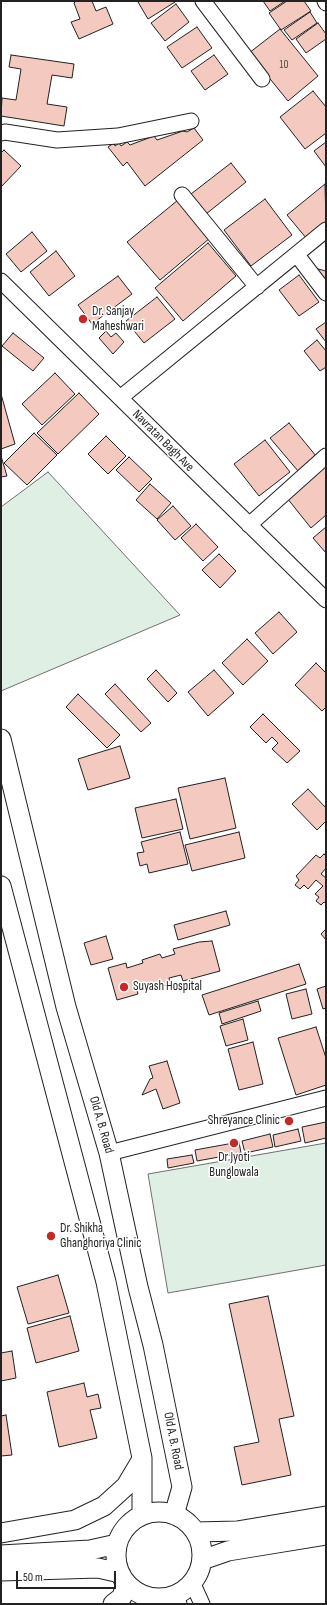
<!DOCTYPE html>
<style>
body{margin:0}
#map{position:relative;width:327px;height:1605px;overflow:hidden;background:#fff;font-family:"Sofia Sans Condensed",sans-serif}
canvas{display:block}
.frame{position:absolute;inset:0;border:2px solid #222;pointer-events:none}
.scale{position:absolute;left:16px;top:1571px;width:100px;height:18px;box-sizing:border-box;border:2px solid #222;border-top:0;padding-left:5px;font-size:12px;line-height:14px;white-space:nowrap;color:#222;-webkit-text-stroke:3px #fff;paint-order:stroke}
</style>
<div id="map">
<canvas width="327" height="1605"></canvas>
<div class="frame"></div>
<div class="scale">50 m</div>
</div>
<script>
const c = document.querySelector('canvas').getContext('2d');
c.lineJoin = 'round';
function fillPath(path, color) { c.fillStyle = color; c.fill(path, 'evenodd'); }
const toPath = rows => new Path2D(rows.map(r => 'M' + r).join(''));
function strokePath(path, color, width, dash) { c.strokeStyle = color; c.lineWidth = width; c.lineCap = dash ? 'butt' : 'round'; c.setLineDash(dash || []); c.stroke(path); }
function write(font, color, halo, rows, align = 'center') {
  c.font = font + ' "Sofia Sans Condensed",sans-serif'; c.lineWidth = 3; c.setLineDash([]); c.textBaseline = 'middle'; c.strokeStyle = halo; c.fillStyle = color; for (const [text, x, y, turn = 0] of rows) {
    c.save(); c.translate(x, y); c.rotate((+turn || 0) * Math.PI / 180); c.textAlign = isNaN(turn) ? turn : align; if (halo) c.strokeText(text, 0, 0); c.fillText(text, 0, 0); c.restore();
  }
}
const green = toPath([
 [48,472,180,615,1,691,1,507,48,472],
 [326,1143,326,1265,168,1293,148,1174,326,1143]
]);
const building = toPath([
 [76,1,92,1,96,11,106,7,113,24,79,39,71,22,80,19,74,3,76,1],
 [140,1,174,1,175,2,148,19,138,2,140,1],
 [263,1,285,1,270,11,263,1],
 [287,1,304,1,311,11,281,30,269,13,287,1],
 [176,4,189,22,165,41,151,23,176,4],
 [310,12,317,23,292,40,284,30,310,12],
 [318,23,326,34,326,39,306,53,296,39,318,23],
 [197,27,212,48,182,68,167,47,197,27],
 [280,29,318,76,288,101,249,53,280,29],
 [11,55,74,64,72,78,52,75,47,104,67,107,64,126,1,116,2,98,16,100,21,69,9,67,11,55],
 [214,55,228,74,205,90,191,71,214,55],
 [313,91,326,107,326,133,305,149,280,117,313,91],
 [194,128,203,140,145,186,127,162,123,166,108,147,114,143,115,146,119,143,121,146,127,142,130,145,154,136,157,140,183,131,187,132,194,128],
 [326,142,326,167,314,151,326,142],
 [4,150,21,166,1,187,1,153,4,150],
 [231,163,246,182,206,214,191,194,231,163],
 [325,184,326,223,307,239,287,215,325,184],
 [265,199,292,235,251,266,224,230,265,199],
 [178,200,210,238,160,280,127,242,178,200],
 [32,232,47,251,21,272,6,254,32,232],
 [208,243,236,276,183,321,155,288,208,243],
 [56,251,75,276,49,296,30,272,56,251],
 [314,268,326,271,326,283,314,268],
 [299,275,319,302,299,316,279,290,299,275],
 [118,276,132,294,92,324,78,305,118,276],
 [157,297,175,319,144,343,126,321,157,297],
 [326,322,326,342,316,329,326,322],
 [106,331,111,337,116,333,124,342,113,354,99,338,106,331],
 [13,333,44,358,33,371,2,346,13,333],
 [317,340,326,351,326,367,320,371,304,351,317,340],
 [55,373,75,394,42,425,22,404,55,373],
 [79,393,99,414,58,454,37,433,79,393],
 [1,394,15,444,1,449,1,394],
 [289,423,316,456,298,471,270,438,289,423],
 [34,433,57,455,27,485,4,463,34,433],
 [106,436,126,456,108,474,88,454,106,436],
 [265,440,290,472,259,496,234,464,265,440],
 [1,456,7,476,1,477,1,456],
 [129,457,152,479,139,492,116,470,129,457],
 [326,466,326,515,311,528,287,498,326,466],
 [150,484,171,503,157,519,136,500,150,484],
 [173,506,191,526,175,540,157,520,173,506],
 [196,524,218,547,203,561,181,538,196,524],
 [326,527,326,553,313,538,326,527],
 [219,554,236,571,220,588,202,570,219,554],
 [279,612,297,632,273,654,255,633,279,612],
 [247,639,268,661,243,685,222,663,247,639],
 [316,663,326,673,326,707,322,711,295,685,316,663],
 [156,670,177,693,168,702,147,679,156,670],
 [214,670,234,693,208,716,188,692,214,670],
 [115,684,151,723,141,732,105,694,115,684],
 [78,694,120,735,107,748,66,707,78,694],
 [263,714,300,751,287,763,272,749,278,743,272,737,266,743,250,727,263,714],
 [120,746,130,778,88,790,78,759,120,746],
 [225,778,236,828,190,839,178,788,225,778],
 [308,789,326,808,326,821,317,830,292,804,308,789],
 [176,799,183,829,142,838,135,808,176,799],
 [180,832,188,864,149,873,147,864,140,866,137,853,144,852,141,842,180,832],
 [239,832,245,858,192,871,185,845,239,832],
 [324,854,326,856,326,868,321,874,326,878,326,903,324,902,321,905,316,901,319,897,315,894,323,886,316,880,308,889,304,885,300,889,295,885,299,880,296,876,316,855,320,858,324,854],
 [226,911,230,925,178,940,174,925,226,911],
 [326,929,326,940,321,934,326,929],
 [106,936,113,959,91,965,84,943,106,936],
 [212,941,220,971,183,981,181,975,169,978,170,984,151,990,150,983,136,987,138,994,117,1000,108,968,126,963,127,968,143,963,142,960,160,954,162,958,175,954,173,949,199,942,212,941],
 [299,964,306,984,209,1015,202,995,299,964],
 [326,986,326,1008,323,1009,317,989,326,986],
 [306,989,312,1014,292,1019,286,994,306,989],
 [258,1001,261,1011,222,1024,219,1013,258,1001],
 [243,1019,248,1040,226,1046,220,1026,243,1019],
 [316,1027,326,1058,326,1085,296,1095,278,1038,316,1027],
 [253,1042,263,1084,239,1090,228,1049,253,1042],
 [167,1061,180,1103,163,1109,156,1089,142,1095,150,1079,153,1078,149,1066,167,1061],
 [326,1122,326,1138,305,1143,302,1127,326,1122],
 [298,1129,301,1141,275,1147,273,1135,298,1129],
 [270,1134,273,1147,245,1153,242,1141,270,1134],
 [239,1142,241,1153,197,1161,195,1150,239,1142],
 [192,1155,194,1163,168,1168,167,1159,192,1155],
 [58,1275,69,1313,28,1324,17,1287,58,1275],
 [268,1296,294,1416,279,1419,291,1475,242,1485,234,1447,259,1442,229,1304,268,1296],
 [70,1316,79,1351,36,1363,27,1328,70,1316],
 [12,1351,16,1378,1,1381,1,1353,12,1351],
 [84,1383,87,1397,98,1394,101,1408,90,1410,97,1438,59,1447,47,1392,84,1383],
 [6,1415,12,1455,1,1456,1,1416,6,1415]
]);
const minor = toPath([
 [203,1,262,79],
 [325,1,326,3],
 [1,133,5,132,57,140,118,136,191,121],
 [182,195,257,287],
 [297,255,326,293],
 [1,281,326,600],
 [120,398,326,230],
 [249,525,326,456],
 [109,1153,326,1098],
 [192,1582,202,1604],
 [174,1595,179,1604]
]);
const major = toPath([
 [1,739,66,1007,109,1153,138,1287,153,1345,182,1487,174,1515],
 [1,886,106,1282,142,1458,142,1515],
 '116 1555a43 43 0 1 1 86 0a43 43 0 1 1-86 0Z',
 [196,1532,237,1531,326,1516],
 [1,1533,75,1520,104,1506,126,1486,142,1459],
 [1,1555,90,1550,117,1544],
 [202,1560,228,1551,326,1535],
 [1,1571,98,1568,120,1573],
 [113,1604,122,1597,126,1583]
]);
const markers = [
 [83,319,5,"#c62828"],
 [124,987,5,"#c62828"],
 [289,1121,5,"#c62828"],
 [234,1143,5,"#c62828"],
 [51,1236,5,"#c62828"]
];
const numberNames = [
 ["10",284,65]
];
const poiNames = [
 ["Dr. Sanjay",92,312],
 ["Maheshwari",92,327],
 ["Suyash Hospital",133,987],
 ["Shreyance Clinic",280,1121,"right"],
 ["Dr Jyoti",234,1158,"center"],
 ["Bunglowala",234,1173,"center"],
 ["Dr. Shikha",60,1229],
 ["Ghanghoriya Clinic",60,1244]
];
const streetNames = [
 ["Navratan Bagh Ave",163,441,45],
 ["Old A. B. Road",101,1125,74],
 ["Old A. B. Road",173,1441,79]
];
fillPath(green, '#e0efe3');
strokePath(green, '#6f6f6f', 1);
fillPath(building, '#f3c9c0');
strokePath(building, '#222', 1);
strokePath(minor, '#222', 17);
strokePath(major, '#222', 21);
strokePath(minor, '#fff', 15);
strokePath(major, '#fff', 19);
for (const [x, y, r, color] of markers) { const dot = new Path2D(); dot.arc(x, y, r, 0, 2 * Math.PI); c.fillStyle = color; c.fill(dot); strokePath(dot, '#fff', 1.5); }
write('11px', '#564c4a', null, numberNames);
write('13px', '#222', '#fff', poiNames, 'left');
write('13px', '#222', '#fff', streetNames);
</script>
